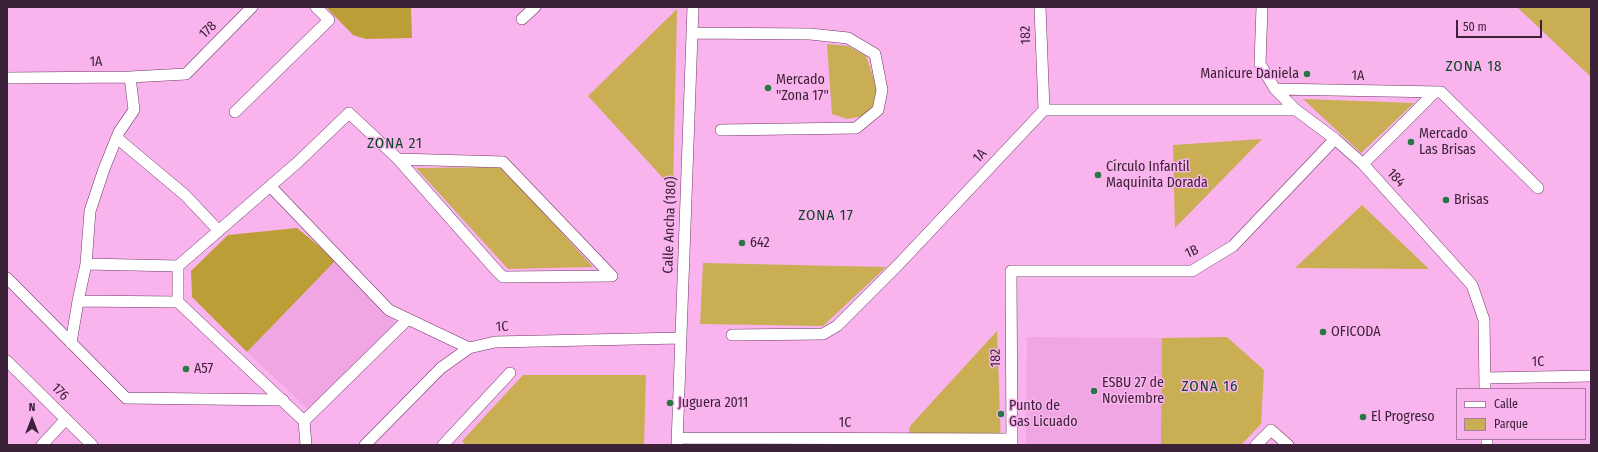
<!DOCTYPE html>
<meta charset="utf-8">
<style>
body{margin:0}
#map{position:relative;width:1598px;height:452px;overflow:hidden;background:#f9b4ed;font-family:"Fira Sans Condensed",sans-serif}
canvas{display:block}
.frame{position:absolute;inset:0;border:8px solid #3c2238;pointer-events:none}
.legend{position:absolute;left:1456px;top:388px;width:130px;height:52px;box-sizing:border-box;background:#f9b4ed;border:1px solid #ad7aa5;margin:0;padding:5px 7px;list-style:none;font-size:12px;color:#3c2238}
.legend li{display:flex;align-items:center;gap:8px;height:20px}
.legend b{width:20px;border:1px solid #ad7aa5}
.north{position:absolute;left:12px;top:400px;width:40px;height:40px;-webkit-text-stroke:3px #f9b4ed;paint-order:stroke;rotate:0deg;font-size:11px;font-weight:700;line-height:16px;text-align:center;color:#3c2238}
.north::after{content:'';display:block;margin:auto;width:14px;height:18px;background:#3c2238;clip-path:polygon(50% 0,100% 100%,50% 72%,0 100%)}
.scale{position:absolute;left:1456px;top:20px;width:86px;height:18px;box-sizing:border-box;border:2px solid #3c2238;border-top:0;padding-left:5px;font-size:12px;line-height:14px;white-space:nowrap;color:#3c2238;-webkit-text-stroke:3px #f9b4ed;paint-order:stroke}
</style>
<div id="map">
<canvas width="1598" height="452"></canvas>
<div class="frame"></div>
<ul class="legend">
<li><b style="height:5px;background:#fff"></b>Calle</li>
<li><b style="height:11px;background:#c9ae54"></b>Parque</li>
</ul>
<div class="north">N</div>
<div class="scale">50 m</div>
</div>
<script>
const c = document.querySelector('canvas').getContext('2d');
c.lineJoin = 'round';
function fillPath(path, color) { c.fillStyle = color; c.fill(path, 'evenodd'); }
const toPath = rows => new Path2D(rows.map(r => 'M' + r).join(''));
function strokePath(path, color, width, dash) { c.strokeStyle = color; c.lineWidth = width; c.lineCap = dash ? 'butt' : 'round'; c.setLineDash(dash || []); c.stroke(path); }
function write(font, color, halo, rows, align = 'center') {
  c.font = font + ' "Fira Sans Condensed",sans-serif'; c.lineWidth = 3; c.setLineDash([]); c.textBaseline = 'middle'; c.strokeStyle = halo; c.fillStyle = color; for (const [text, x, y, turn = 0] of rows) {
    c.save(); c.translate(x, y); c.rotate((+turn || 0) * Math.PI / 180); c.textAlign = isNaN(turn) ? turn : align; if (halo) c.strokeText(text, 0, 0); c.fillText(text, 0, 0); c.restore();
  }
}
const built = toPath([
 [336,260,396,323,310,411,247,352],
 [1027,337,1162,338,1161,445,1026,445]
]);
const green = toPath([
 [1517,7,1591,7,1591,77],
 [677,9,673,189,588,96],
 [827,44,848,46,866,56,877,88,874,106,864,116,847,119,832,114],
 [1303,99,1414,103,1361,153],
 [1262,139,1175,228,1173,145],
 [502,167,593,267,508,269,416,168],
 [1362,205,1429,269,1295,268],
 [703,263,886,267,823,326,700,324],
 [997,331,1001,445,908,445,910,426],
 [1227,337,1264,370,1261,424,1241,445,1161,445,1162,338],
 [523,375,646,375,644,445,466,445,462,441]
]);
const forest = toPath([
 [326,7,411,7,412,38,366,39,353,35],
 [297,228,336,260,247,352,192,297,191,271,228,235]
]);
const minor = toPath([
 [1040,7,1044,110],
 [1262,7,1260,64,1275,89,1296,110,1335,139,1363,164,1472,285,1484,320,1485,389],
 [522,19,535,7],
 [692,33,810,34,848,38,875,54,882,90,878,110,856,128,721,130],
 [130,77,134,110,119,132,104,169,90,211,86,264,178,266,298,162,349,113,398,159,496,270,503,277,612,276,503,162,398,159],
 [7,78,130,77,186,74,252,7],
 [1275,89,1441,92,1538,188],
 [235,112,329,20,316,7],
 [117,138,185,195,219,231],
 [1363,164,1435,92],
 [271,187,389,310,469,348],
 [86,264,78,301,178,302],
 [178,266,178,302,304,421,306,445],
 [7,278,126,398,283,400],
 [732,335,823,334,837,326,899,264,1044,110,1296,110],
 [71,343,78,301],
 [7,361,92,445],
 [1485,378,1591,376],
 [304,421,408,319],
 [678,438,1012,439],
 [1487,439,1487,445],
 [42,445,66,419],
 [365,445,441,368,469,348,495,342,681,338],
 [443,445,510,373],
 [677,445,693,7],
 [1012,445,1011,271,1192,271,1233,246,1335,139],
 [1256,445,1271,430,1288,445]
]);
const markers = [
 [1307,74,4,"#287646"],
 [768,88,4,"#287646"],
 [1411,142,4,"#287646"],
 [1098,175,4,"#287646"],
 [1446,200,4,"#287646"],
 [742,243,4,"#287646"],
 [1323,332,4,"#287646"],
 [186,369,4,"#287646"],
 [1094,391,4,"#287646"],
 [670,403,4,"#287646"],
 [1001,414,4,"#287646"],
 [1363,417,4,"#287646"]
];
const streetNames = [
 ["178",208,30,-45],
 ["182",1026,35,-92],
 ["1A",96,62,-1],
 ["1A",1358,76,1],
 ["1A",980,156,-47],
 ["184",1396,178,47],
 ["Calle Ancha (180)",670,225,-88],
 ["1B",1192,252,-24],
 ["1C",502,327,-3],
 ["182",996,358,-91],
 ["1C",1538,362,-1],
 ["176",60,392,45],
 ["1C",845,423]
];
const poiNames = [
 ["Manicure Daniela",1299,74,"right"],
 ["Mercado",776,80],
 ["\"Zona 17\"",776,96],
 ["Mercado",1419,134],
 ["Las Brisas",1419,150],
 ["Círculo Infantil",1106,167],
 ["Maquinita Dorada",1106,183],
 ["Brisas",1454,200],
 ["642",750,243],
 ["OFICODA",1331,332],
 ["A57",194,369],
 ["ESBU 27 de",1102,383],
 ["Noviembre",1102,399],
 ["Juguera 2011",678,403],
 ["Punto de",1009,406],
 ["Gas Licuado",1009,422],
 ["El Progreso",1371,417]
];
const neighbourhoodNames = [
 ["ZONA 18",1474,67],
 ["ZONA 21",395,144],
 ["ZONA 17",826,216],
 ["ZONA 16",1210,387]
];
fillPath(built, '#f0a6e3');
fillPath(green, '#c9ae54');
fillPath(forest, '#bc9e36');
strokePath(minor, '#713769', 12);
strokePath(minor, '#fff', 11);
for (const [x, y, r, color] of markers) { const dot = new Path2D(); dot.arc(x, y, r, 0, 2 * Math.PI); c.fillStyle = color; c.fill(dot); strokePath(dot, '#f9b4ed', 1.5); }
write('14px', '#3c2238', '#f9b4ed', streetNames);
write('14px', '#3c2238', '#f9b4ed', poiNames, 'left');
c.letterSpacing = '1px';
write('15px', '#0d4524', '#f9b4ed', neighbourhoodNames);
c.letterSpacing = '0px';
</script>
